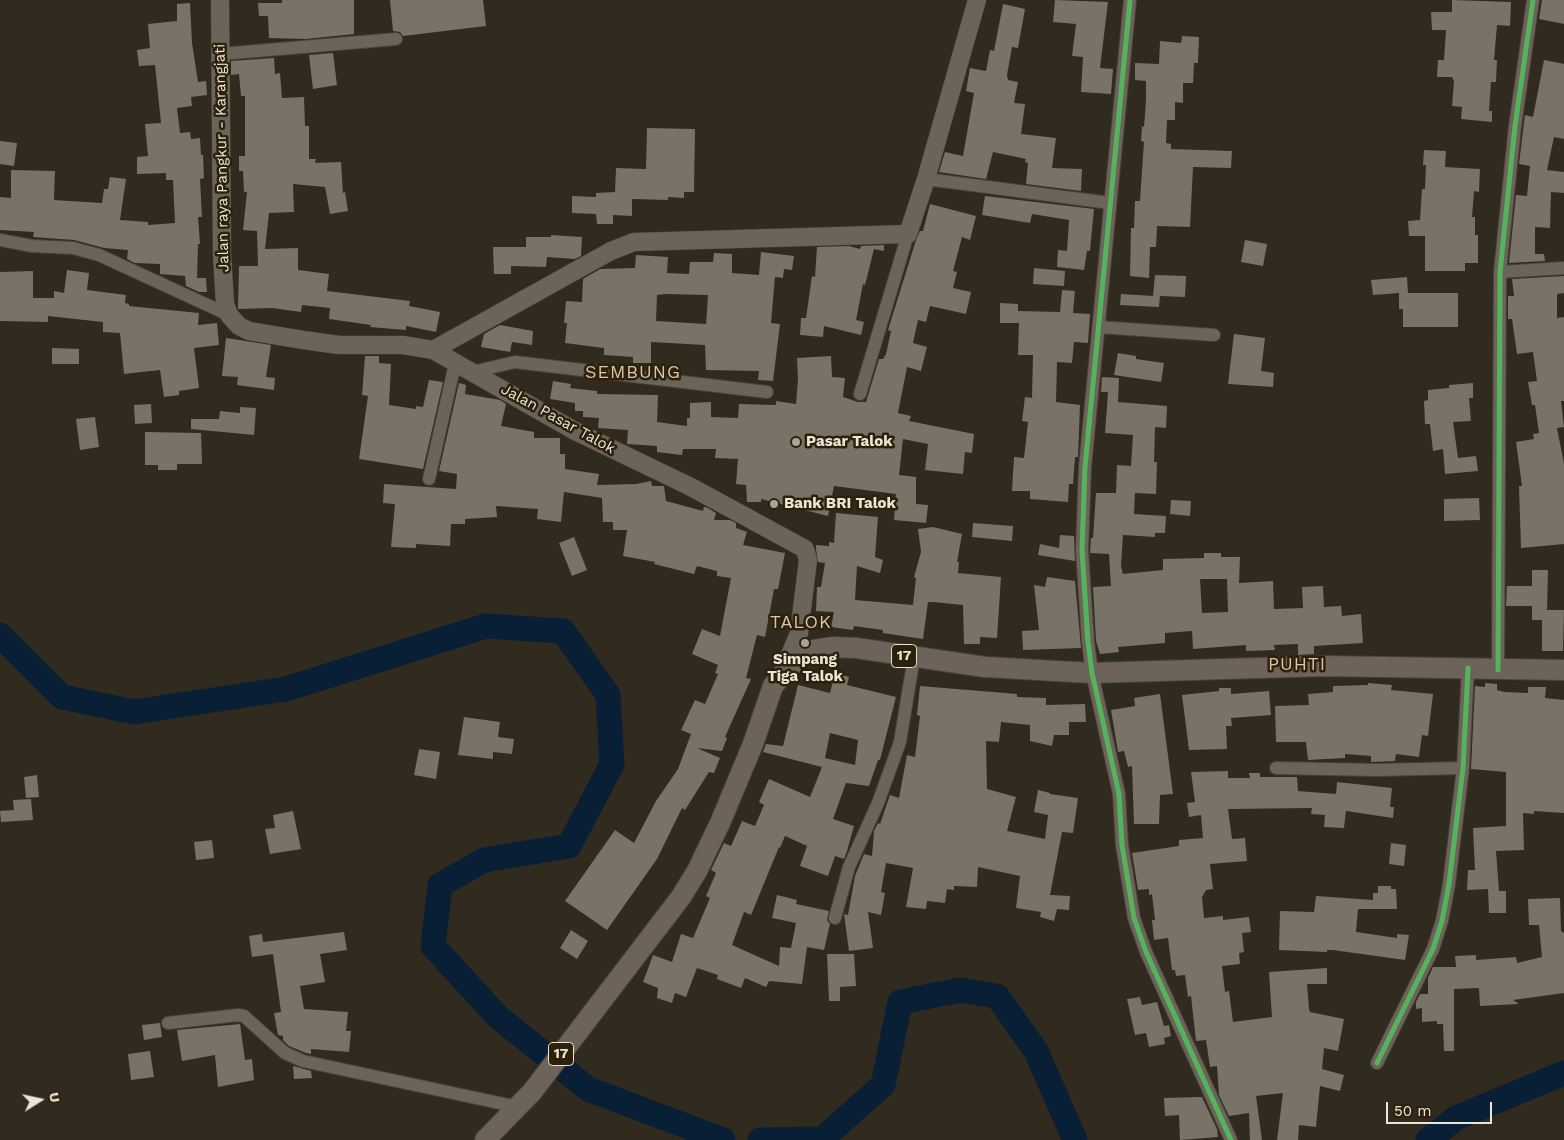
<!DOCTYPE html>
<style>
body{margin:0}
#map{position:relative;width:1564px;height:1140px;overflow:hidden;background:#312a1e;font-family:"Work Sans",sans-serif}
canvas{display:block}
.north{position:absolute;left:15px;top:1075px;width:50px;height:50px;-webkit-text-stroke:4px #2e210c;paint-order:stroke;rotate:80deg;font-size:14px;font-weight:700;line-height:20px;text-align:center;color:#ede4d7}
.north::after{content:'';display:block;margin:auto;width:18px;height:22px;background:#ede4d7;clip-path:polygon(50% 0,100% 100%,50% 72%,0 100%)}
.scale{position:absolute;left:1386px;top:1102px;width:106px;height:22px;box-sizing:border-box;border:2px solid #ede4d7;border-top:0;padding-left:6px;font-size:15px;line-height:18px;white-space:nowrap;color:#ede4d7;-webkit-text-stroke:4px #2e210c;paint-order:stroke}
</style>
<div id="map">
<canvas width="1564" height="1140"></canvas>
<div class="north">U</div>
<div class="scale">50 m</div>
</div>
<script>
const c = document.querySelector('canvas').getContext('2d');
c.lineJoin = 'round';
const toPath = rows => new Path2D(rows.map(r => 'M' + r).join(''));
function strokePath(path, color, width, dash) { c.strokeStyle = color; c.lineWidth = width; c.lineCap = dash ? 'butt' : 'round'; c.setLineDash(dash || []); c.stroke(path); }
function fillPath(path, color) { c.fillStyle = color; c.fill(path, 'evenodd'); }
function write(font, color, halo, rows, align = 'center') {
  c.font = font + ' "Work Sans",sans-serif'; c.lineWidth = 5; c.setLineDash([]); c.textBaseline = 'middle'; c.strokeStyle = halo; c.fillStyle = color; for (const [text, x, y, turn = 0] of rows) {
    c.save(); c.translate(x, y); c.rotate((+turn || 0) * Math.PI / 180); c.textAlign = isNaN(turn) ? turn : align; if (halo) c.strokeText(text, 0, 0); c.fillText(text, 0, 0); c.restore();
  }
}
const river = toPath([
 [0,635,62,697,134,712,286,689,486,626,563,631,608,695,612,764,569,846,484,860,440,885,433,946,498,1017,588,1089,723,1140],
 [760,1140,822,1139,883,1085,900,1002,960,990,997,996,1036,1051,1075,1140],
 [1428,1140,1456,1118,1564,1073]
]);
const building = toPath([
 [282,0,354,0,354,34,306,39,269,38,268,16,259,16,258,3,282,3],
 [390,0,483,0,486,26,403,36,400,32,393,31],
 [1055,0,1108,2,1100,68,1113,69,1111,94,1081,92,1083,57,1072,56,1076,24,1053,22],
 [1452,0,1511,2,1510,26,1497,25,1494,60,1497,60,1496,82,1491,82,1489,111,1492,111,1492,122,1461,119,1462,107,1452,106,1454,81,1452,77,1437,77,1438,60,1444,60,1446,30,1432,30,1431,12,1452,12],
 [1542,0,1564,0,1564,24,1539,19],
 [190,3,192,43,198,82,206,81,207,95,191,97,192,106,177,108,180,133,190,132,191,139,200,138,201,155,203,155,204,178,200,179,202,217,198,217,200,244,198,244,197,278,206,278,207,292,199,292,186,286,185,276,160,274,160,264,135,263,127,259,128,250,104,248,74,240,33,237,34,232,0,230,0,197,11,198,11,170,55,171,54,200,102,203,104,189,108,189,110,177,126,179,120,220,148,222,148,225,175,223,173,180,166,180,166,173,137,174,137,157,148,156,145,124,161,123,155,65,139,66,137,50,150,48,148,24,177,21,177,4],
 [1003,4,1025,9,1018,48,1012,47,1007,75,1008,80,1018,82,1014,103,1025,104,1021,134,1056,138,1052,168,1082,169,1081,191,1026,184,1028,163,1025,162,1026,159,993,152,986,179,939,172,945,152,963,156,974,93,966,91,970,68,986,71,990,50,994,51],
 [1182,36,1199,37,1198,63,1194,63,1193,83,1183,83,1183,103,1175,102,1175,120,1167,120,1166,143,1171,144,1171,149,1232,151,1231,168,1193,167,1190,227,1157,226,1156,247,1150,247,1149,278,1130,276,1131,228,1134,228,1135,201,1140,201,1144,142,1141,141,1142,126,1144,127,1146,101,1146,81,1135,80,1135,63,1159,64,1160,41,1181,43],
 [333,53,337,85,313,89,309,55],
 [274,58,275,74,280,73,282,98,304,97,305,126,309,126,309,159,316,159,315,163,341,162,343,193,345,192,348,211,330,214,325,187,293,184,294,212,269,213,265,249,298,248,298,270,329,274,327,291,410,301,409,306,440,312,436,332,406,326,406,330,370,327,371,325,329,319,330,308,302,305,301,312,272,308,238,309,239,266,258,266,257,231,243,230,247,192,244,192,243,171,239,171,239,156,245,156,245,96,241,96,239,74,231,75,231,61],
 [1544,60,1564,64,1564,139,1554,137,1547,170,1564,172,1564,193,1551,192,1550,228,1535,227,1535,254,1544,254,1545,261,1509,263,1516,195,1527,196,1530,166,1519,164,1525,115,1533,117],
 [647,128,695,129,694,192,684,192,684,198,668,197,668,200,632,199,632,216,613,215,613,224,597,224,596,214,572,213,572,196,596,197,596,193,615,192,616,168,646,169],
 [0,141,17,143,14,166,0,164],
 [1424,150,1446,151,1445,167,1480,169,1479,192,1474,191,1472,217,1475,217,1475,235,1478,235,1478,263,1465,263,1465,271,1425,271,1425,236,1409,236,1408,221,1420,220,1422,189,1425,189,1426,165,1423,165],
 [985,196,1094,209,1090,251,1087,251,1084,270,1057,267,1058,250,1067,251,1069,220,1032,214,1030,223,982,215],
 [930,204,976,216,970,240,962,237,953,271,957,272,953,288,971,292,966,314,930,306,926,322,918,320,913,343,927,347,921,371,907,367,898,413,911,416,909,421,974,434,972,453,965,452,963,474,925,470,928,444,903,439,899,475,916,477,916,504,928,505,926,523,894,520,896,494,834,486,828,516,761,499,761,502,747,502,746,485,736,484,738,459,715,458,716,449,683,449,682,455,657,452,657,446,627,444,628,430,598,428,599,418,583,417,583,411,575,411,575,403,550,399,553,381,571,384,570,388,597,391,597,394,658,395,657,422,687,426,687,418,690,418,690,403,711,402,711,417,738,418,739,404,776,405,776,401,796,404,798,379,797,358,831,356,832,377,845,378,843,397,858,402,866,402,879,359,883,359,886,354,891,331,888,330,916,240,920,231,923,231],
 [551,235,582,237,581,256,575,259,547,257,546,267,511,266,511,274,494,274,493,247,526,247,526,237,551,237],
 [1245,240,1267,244,1263,266,1241,262],
 [884,245,884,251,874,249,865,285,863,284,856,320,864,322,861,335,824,326,823,337,800,335,801,318,806,318,812,276,815,277,817,247,849,246,860,249,861,246],
 [761,252,794,256,792,270,784,269,783,278,775,277,771,323,780,324,773,381,758,380,759,371,706,370,705,345,651,342,651,363,633,363,633,357,604,355,604,348,565,343,567,323,564,323,566,301,582,302,583,279,600,269,635,268,636,255,668,257,667,273,689,274,690,262,713,262,714,253,732,254,732,273,759,275],
 [666,294,708,295,706,324,656,321,657,295],
 [1034,268,1065,271,1064,286,1033,284],
 [67,270,89,273,87,290,126,295,125,303,129,304,129,306,199,313,198,325,217,323,219,345,194,348,199,388,179,391,179,395,164,397,160,370,124,374,120,333,103,332,103,322,48,316,48,322,0,321,0,272,33,271,33,298,54,298,54,291,64,293],
 [1155,275,1186,276,1185,297,1160,296,1159,307,1120,305,1121,294,1153,296],
 [1564,276,1564,293,1557,294,1557,318,1564,317,1564,401,1561,401,1564,427,1557,428,1564,464,1564,544,1521,548,1519,486,1522,486,1516,442,1534,439,1533,434,1539,433,1535,405,1532,405,1528,382,1537,381,1533,352,1517,354,1512,319,1508,319,1508,296,1514,296,1512,279],
 [1407,277,1408,293,1401,293,1458,293,1458,327,1403,327,1403,309,1399,309,1399,293,1373,295,1371,280],
 [1062,290,1075,291,1073,313,1090,314,1088,343,1074,342,1072,363,1057,362,1056,402,1080,405,1078,457,1075,457,1073,484,1069,484,1068,502,1030,499,1030,491,1012,491,1014,457,1024,458,1028,422,1022,421,1025,397,1032,398,1033,355,1018,355,1019,323,1000,323,1000,303,1018,304,1018,311,1060,312],
 [500,325,533,331,532,345,512,342,510,352,481,347,484,334],
 [1234,334,1265,338,1261,371,1274,373,1273,387,1228,384],
 [226,338,271,345,266,377,275,378,274,390,237,385,238,377,222,376],
 [52,348,79,349,79,364,52,364],
 [1118,353,1136,356,1136,359,1164,363,1161,382,1114,375],
 [365,356,379,356,379,363,391,364,389,405,416,409,416,406,423,407,429,380,443,382,423,469,359,459,368,396,362,395],
 [1102,377,1119,378,1118,402,1167,406,1166,428,1155,427,1154,462,1157,462,1156,494,1135,493,1134,514,1166,516,1165,533,1155,533,1155,537,1123,535,1121,566,1123,574,1163,570,1163,559,1204,558,1204,553,1221,553,1221,557,1240,557,1239,583,1273,581,1274,609,1303,608,1302,587,1323,586,1324,607,1341,606,1342,616,1361,614,1363,643,1314,646,1314,654,1298,655,1298,644,1274,645,1275,650,1246,651,1246,645,1193,649,1192,631,1165,633,1165,643,1118,647,1119,652,1100,654,1096,641,1093,587,1111,586,1109,554,1090,553,1091,538,1093,538,1096,493,1116,493,1117,465,1131,466,1133,435,1105,433,1108,392,1101,392],
 [1200,579,1227,579,1228,612,1202,613],
 [459,383,466,385,465,394,500,400,506,404,501,426,534,432,534,438,560,438,560,454,565,454,565,469,599,474,597,485,636,484,651,481,652,486,664,486,666,501,703,511,704,507,706,507,716,513,714,520,730,520,736,523,736,528,747,532,743,545,785,553,778,589,774,589,765,637,757,635,746,678,751,679,725,737,727,738,722,751,697,748,720,758,714,773,709,772,685,810,682,808,657,859,607,930,565,901,615,830,634,843,656,801,678,769,691,734,681,730,695,700,705,704,718,674,715,673,718,665,692,654,702,629,720,636,731,578,717,576,717,571,697,566,694,574,654,564,655,562,623,556,627,530,613,530,613,522,603,522,602,498,564,492,561,522,537,519,538,509,496,506,497,517,465,519,465,524,451,524,450,546,416,544,416,548,391,547,395,504,383,503,384,484,456,489,457,474,439,471],
 [1473,383,1473,398,1469,398,1471,421,1453,422,1458,458,1476,456,1478,471,1445,474,1443,449,1433,451,1430,424,1425,424,1424,401,1428,400,1428,390,1449,388,1449,385],
 [151,404,152,423,135,424,134,405],
 [240,407,256,408,254,435,191,429,191,419,219,419,220,411,240,413],
 [95,417,99,447,80,450,76,419],
 [145,432,201,433,202,464,177,464,177,470,158,470,158,465,145,465],
 [1479,498,1480,520,1444,521,1444,499],
 [1171,500,1191,501,1190,516,1170,514],
 [836,513,878,517,875,557,883,560,880,573,857,566,855,600,913,605,916,578,914,577,921,552,918,529,933,527,962,534,957,562,959,562,958,573,1001,577,997,638,980,637,980,644,964,644,963,605,933,602,928,602,923,639,883,633,883,630,854,626,853,630,831,627,834,612,816,611,817,587,821,587,825,563,818,562,816,549,816,545,829,546,829,542,834,543],
 [973,523,1013,526,1012,541,972,537],
 [1060,535,1074,536,1075,561,1038,555,1040,544,1059,548],
 [574,537,587,570,572,576,559,543],
 [1532,570,1548,570,1547,610,1564,610,1563,651,1542,651,1542,620,1532,620,1532,606,1506,606,1507,586,1532,586],
 [1047,577,1075,581,1081,648,1023,650,1022,631,1039,630,1034,585,1045,587],
 [835,673,849,677,847,685,896,697,880,760,878,760,869,786,846,783,833,819,854,826,847,851,844,859,835,856,828,876,800,866,807,846,785,836,780,848,779,847,751,915,744,912,732,945,779,966,780,947,791,948,796,923,772,918,777,895,797,900,796,904,829,911,827,920,830,924,824,950,807,947,802,984,769,981,766,987,745,978,741,988,717,979,718,975,697,968,686,997,675,993,672,1003,657,998,658,988,643,982,653,955,672,962,681,934,693,938,710,898,706,896,716,873,711,870,724,843,731,846,742,821,755,826,764,805,759,802,769,779,810,797,822,767,763,752,766,744,783,746,798,685,830,693],
 [830,733,858,740,855,765,825,758],
 [1368,683,1392,685,1391,690,1433,694,1428,736,1422,735,1419,757,1396,754,1395,761,1371,762,1371,756,1345,754,1345,758,1308,760,1306,742,1276,742,1275,706,1309,705,1308,694,1333,692,1333,686,1368,685],
 [1485,683,1497,684,1497,690,1504,692,1528,693,1528,687,1546,687,1545,698,1564,700,1564,813,1534,811,1534,814,1523,813,1524,850,1496,851,1499,891,1506,891,1506,913,1489,913,1488,889,1467,890,1468,870,1475,870,1473,828,1506,826,1506,772,1471,769,1475,686,1485,687],
 [920,686,1017,694,1017,697,1046,698,1046,705,1085,704,1086,722,1069,722,1069,735,1054,735,1052,746,1030,741,1030,725,1001,722,999,742,986,741,987,789,1016,797,1007,831,1045,839,1048,815,1034,812,1038,790,1050,793,1050,794,1078,798,1073,833,1062,832,1050,895,1070,896,1069,910,1057,909,1054,921,1040,917,1041,912,1016,908,1020,876,978,867,977,887,954,886,954,890,947,889,945,903,927,901,926,909,906,907,913,868,886,863,881,892,885,893,881,915,868,912,873,948,849,951,844,914,848,915,855,876,864,854,872,856,874,831,878,823,880,824,890,795,899,798,907,755,915,757,920,716,917,715],
 [1219,688,1231,688,1231,694,1269,691,1271,715,1231,718,1232,726,1226,726,1227,749,1189,750,1182,695,1219,691],
 [1160,694,1173,794,1160,795,1159,824,1134,824,1132,766,1128,767,1124,751,1118,752,1111,710,1135,706,1134,698],
 [464,717,500,722,498,737,514,739,512,754,493,752,493,759,458,755],
 [419,749,440,752,436,779,414,775],
 [1228,771,1228,778,1250,778,1249,773,1260,773,1260,777,1297,777,1298,791,1336,794,1337,782,1392,788,1390,807,1394,807,1393,818,1346,811,1344,828,1324,827,1325,815,1311,814,1312,808,1228,809,1232,839,1245,838,1247,861,1210,864,1213,889,1206,890,1202,897,1204,918,1223,916,1223,920,1249,917,1251,932,1242,933,1244,952,1239,953,1240,964,1222,966,1225,992,1229,991,1233,1022,1272,1017,1269,972,1327,968,1327,984,1307,984,1309,1009,1310,1012,1344,1019,1338,1051,1324,1048,1322,1069,1344,1075,1340,1091,1320,1086,1316,1127,1299,1125,1298,1140,1277,1140,1283,1093,1256,1096,1262,1140,1250,1140,1249,1113,1229,1116,1219,1095,1217,1066,1210,1067,1206,1040,1196,1041,1191,996,1188,997,1185,975,1176,976,1175,970,1172,970,1168,938,1154,940,1152,920,1155,920,1152,894,1149,895,1149,889,1138,890,1132,853,1179,846,1179,840,1203,838,1201,815,1189,817,1187,803,1195,802,1191,772],
 [37,775,39,797,26,798,24,777],
 [31,799,33,820,1,822,0,811,14,810,13,800],
 [293,811,301,849,270,854,265,829,275,828,273,815],
 [212,840,214,858,196,860,194,842],
 [1391,843,1406,845,1404,866,1389,864],
 [1378,886,1391,886,1391,889,1396,889,1397,909,1358,909,1356,932,1397,938,1397,934,1409,935,1405,960,1333,950,1327,950,1327,952,1279,950,1280,911,1314,912,1316,896,1373,900,1373,893,1378,893],
 [1560,898,1561,931,1564,933,1564,993,1513,1000,1519,1004,1480,1006,1479,988,1454,989,1454,1051,1444,1051,1443,1024,1437,1024,1437,1021,1422,1022,1422,1008,1416,1009,1416,1002,1420,994,1428,994,1428,978,1433,967,1456,967,1455,956,1476,955,1476,960,1516,957,1517,963,1542,957,1539,925,1529,925,1528,899],
 [571,930,588,941,577,959,560,948],
 [344,932,347,950,320,954,325,982,300,986,304,1009,348,1012,346,1031,351,1031,349,1052,311,1049,311,1054,306,1053,289,1046,283,1040,283,1036,278,1035,274,1013,281,1012,273,954,252,957,249,936,262,934,263,942],
 [827,954,854,954,856,986,840,987,840,1001,829,1001],
 [1140,997,1142,1005,1157,1002,1164,1026,1169,1025,1171,1036,1164,1038,1165,1044,1149,1047,1146,1033,1135,1035,1127,999],
 [160,1023,162,1037,144,1040,142,1025],
 [240,1024,245,1060,252,1059,254,1080,218,1087,215,1055,182,1061,177,1030],
 [150,1051,154,1077,131,1080,128,1054],
 [293,1066,311,1071,312,1078,294,1079],
 [1199,1097,1202,1097,1217,1129,1218,1137,1180,1140,1179,1115,1165,1116,1164,1098]
]);
const minor = toPath([
 [1130,0,1085,467,1082,550,1088,642,1092,673,1119,794,1122,845,1134,918,1146,952,1231,1140],
 [221,54,396,39],
 [926,179,1110,203],
 [0,240,32,246,73,248,99,255,229,315],
 [1500,272,1564,268],
 [1099,327,1214,335],
 [472,372,515,362,767,392],
 [860,394,908,234],
 [429,479,455,364],
 [1498,670,1500,272,1515,126,1533,0],
 [1276,768,1377,770,1463,768],
 [835,918,849,867,878,803,900,742,914,657],
 [168,1023,238,1015,244,1016,285,1053,303,1061,518,1107],
 [1377,1063,1433,949,1442,921,1449,884,1463,768,1468,668]
]);
const secondary = toPath([
 [220,0,222,254,225,304,229,315,239,326,249,331,303,340,339,345,403,345,433,350,575,431,691,487,805,549,808,560,799,633,783,672],
 [433,350,611,251,634,242,908,234,926,179,977,0]
]);
const trunk = toPath([
 [485,1140,532,1092,681,897,697,871,720,823,753,744,773,686,798,658,814,650,833,647,856,648,985,667,1092,673,1324,666,1564,670]
]);
const cycleway = toPath([
 [1130,0,1085,467,1082,550,1088,642,1092,673,1119,794,1122,845,1134,918,1146,952,1231,1140],
 [1498,670,1500,272,1515,126,1533,0],
 [1377,1063,1433,949,1442,921,1449,884,1463,768,1468,668]
]);
const markers = [
 [796,442,5,"#aba396"],
 [774,504,5,"#aba396"],
 [805,643,5,"#aba396"]
];
const shields = [
 [904,656,25],
 [561,1054,25]
];
const shieldNames = [
 ["17",904,656],
 ["17",561,1054]
];
const streetNames = [
 ["Jalan raya Pangkur - Karangjati",222,158,-91],
 ["Jalan Pasar Talok",558,419,29]
];
const poiNames = [
 ["Pasar Talok",806,442],
 ["Bank BRI Talok",784,504],
 ["Simpang",805,660,"center"],
 ["Tiga Talok",805,677,"center"]
];
const quarterNames = [
 ["SEMBUNG",633,373],
 ["TALOK",801,623],
 ["PUHTI",1297,665]
];
strokePath(river, '#081f36', 25);
fillPath(building, '#787267');
strokePath(minor, '#4b443b', 14);
strokePath(secondary, '#4b443b', 19);
strokePath(trunk, '#4b443b', 22);
strokePath(minor, '#6a645a', 12);
strokePath(secondary, '#6a645a', 18);
strokePath(trunk, '#6d635a', 20);
strokePath(cycleway, '#56b35d', 5);
for (const [x, y, r, color] of markers) { const dot = new Path2D(); dot.arc(x, y, r, 0, 2 * Math.PI); c.fillStyle = color; c.fill(dot); strokePath(dot, '#2e210c', 2); }
for (const [x, y, w] of shields) { const box = new Path2D(); box.roundRect(x - w / 2, y - 11.5, w, 23, 4); c.fillStyle = '#2e210c'; c.fill(box); strokePath(box, '#ede4d7', 1); }
write('bold 14px', '#ede4d7', null, shieldNames);
write('15px', '#ede4d7', '#2e210c', streetNames);
write('bold 15px', '#ede4d7', '#2e210c', poiNames, 'left');
c.letterSpacing = '1px';
write('18px', '#d7c6ac', '#2e210c', quarterNames);
c.letterSpacing = '0px';
</script>
